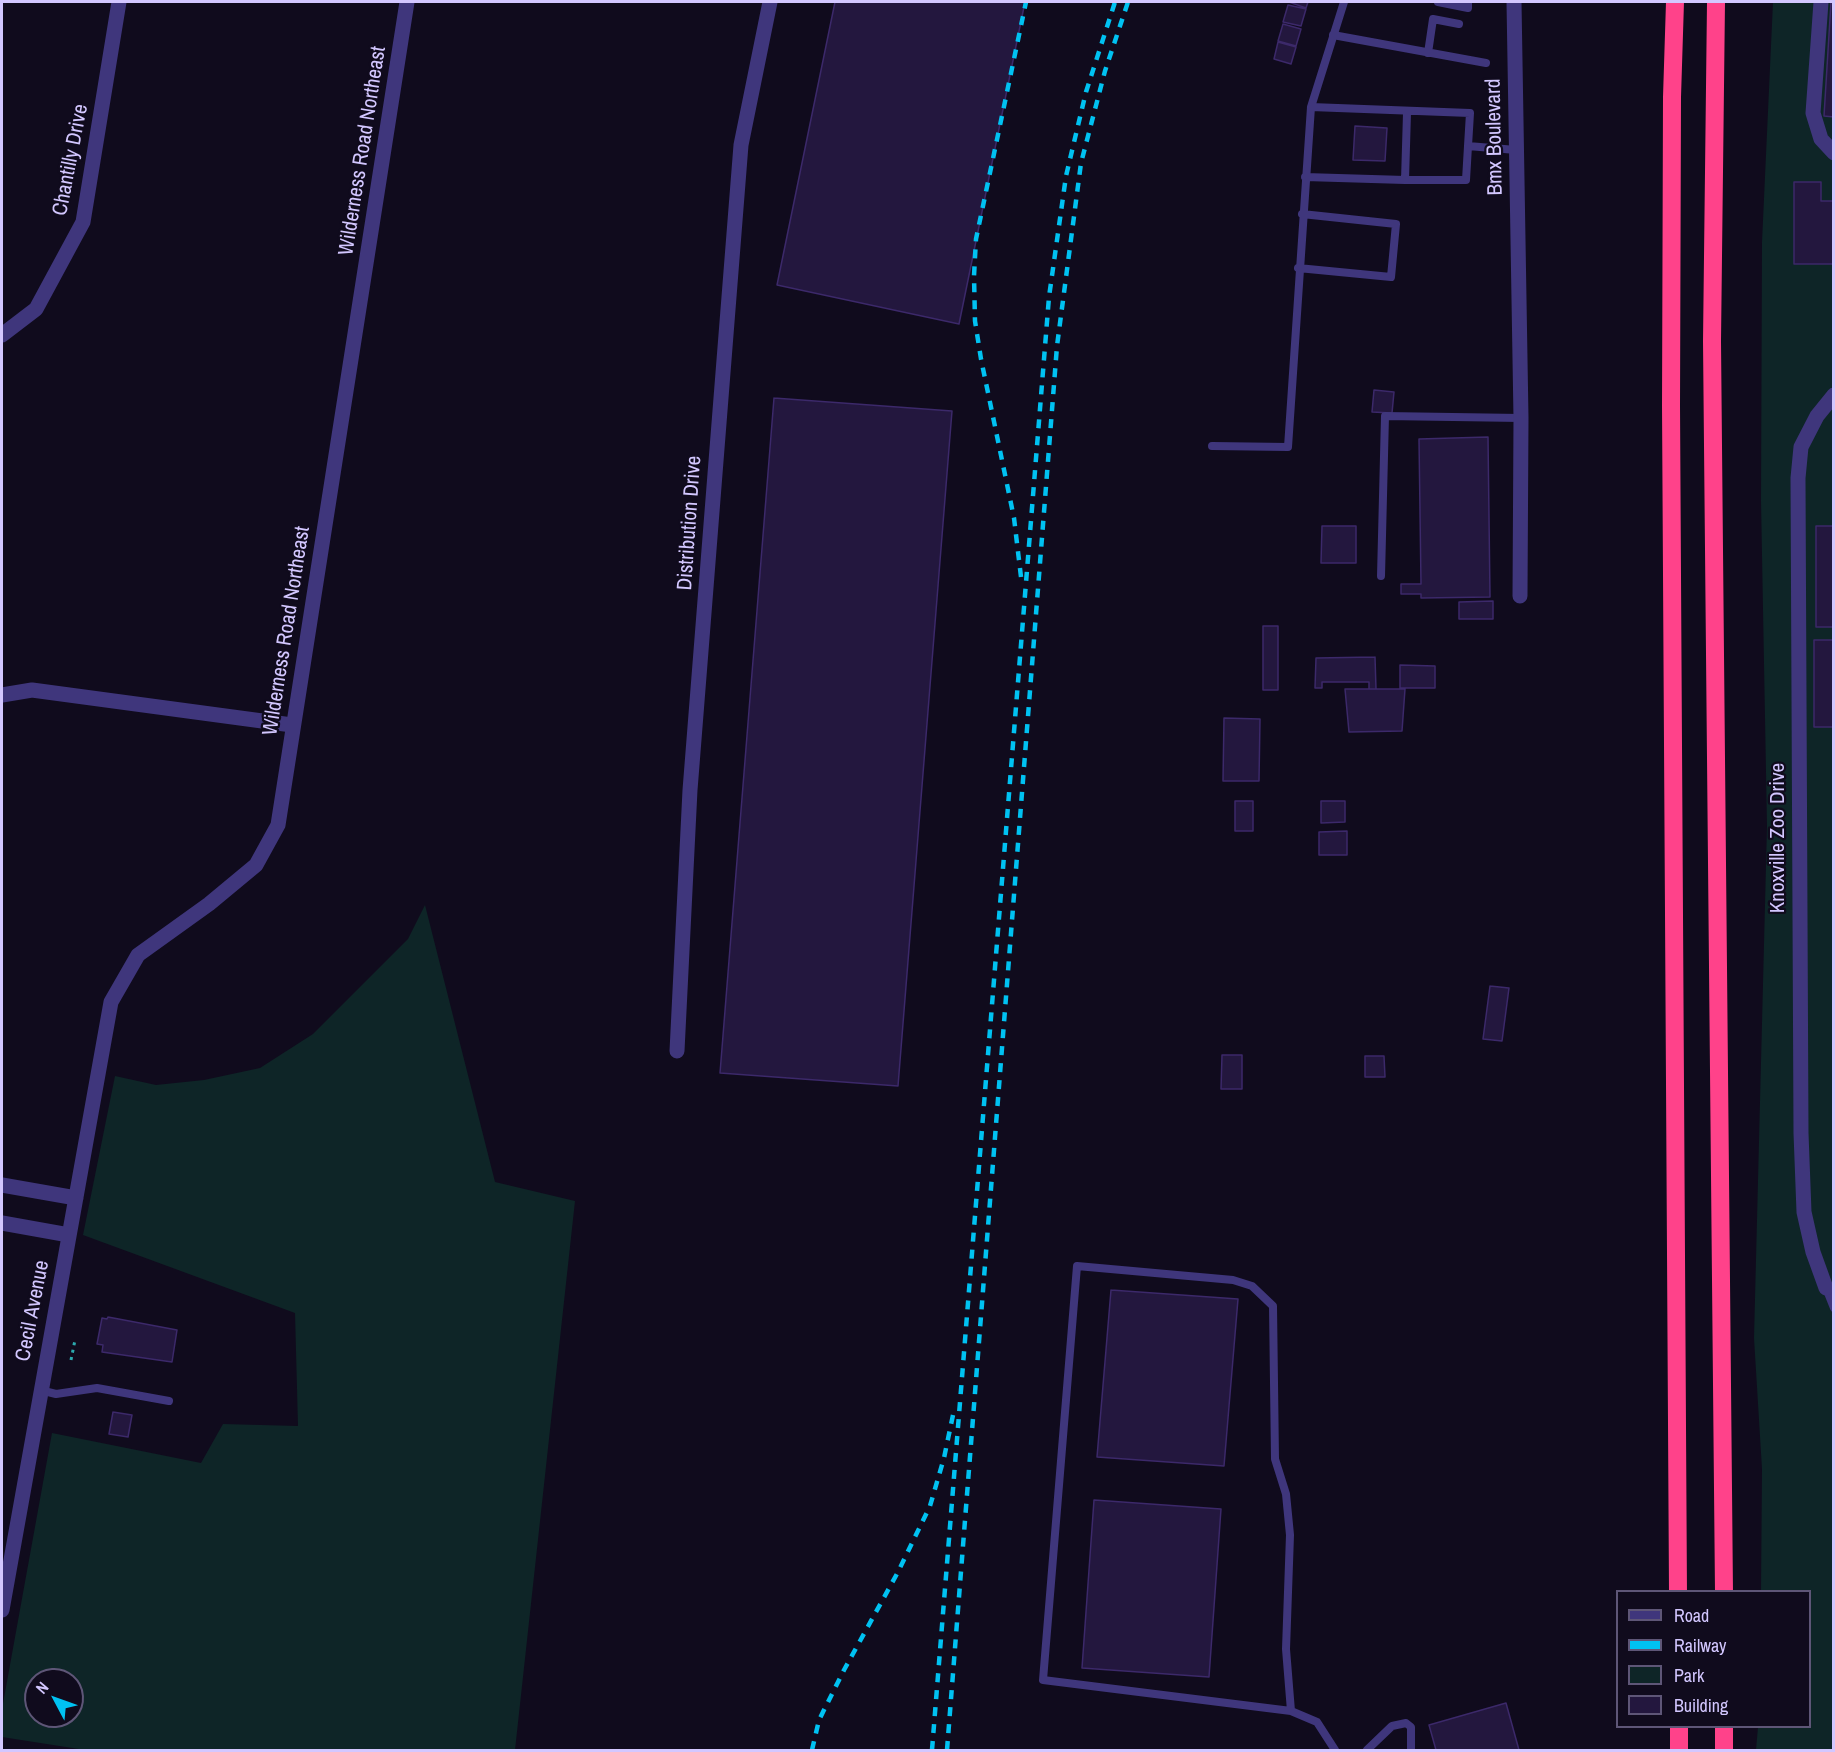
<!DOCTYPE html>
<style>
body{margin:0}
#map{position:relative;width:1835px;height:1752px;overflow:hidden;background:#100b1d;font-family:"Archivo Narrow",sans-serif}
canvas{display:block}
.frame{position:absolute;inset:0;border:3px solid #d3c7ff;pointer-events:none}
.legend{position:absolute;left:1616px;top:1590px;width:195px;height:138px;box-sizing:border-box;background:#100b1d;border:2px solid #5e5677;margin:0;padding:8px 10px;list-style:none;font-size:18px;color:#d3c7ff}
.legend li{display:flex;align-items:center;gap:12px;height:30px}
.legend b{width:30px;border:2px solid #5e5677}
.north{position:absolute;left:24px;top:1668px;width:60px;height:60px;box-sizing:border-box;background:#100b1d;border:2px solid #5e5677;border-radius:50%;rotate:311deg;font-size:16px;font-weight:700;line-height:24px;text-align:center;color:#d3c7ff}
.north::after{content:'';display:block;margin:auto;width:21px;height:27px;background:#00c2f2;clip-path:polygon(50% 0,100% 100%,50% 72%,0 100%)}
</style>
<div id="map">
<canvas width="1835" height="1752"></canvas>
<div class="frame"></div>
<ul class="legend">
<li><b style="height:8px;background:#3f367c"></b>Road</li>
<li><b style="height:8px;background:#00c2f2"></b>Railway</li>
<li><b style="height:16px;background:#0e2527"></b>Park</li>
<li><b style="height:16px;background:#23173e"></b>Building</li>
</ul>
<div class="north">N</div>
</div>
<script>
const c = document.querySelector('canvas').getContext('2d');
c.lineJoin = 'round';
function fillPath(path, color) { c.fillStyle = color; c.fill(path, 'evenodd'); }
const toPath = rows => new Path2D(rows.map(r => 'M' + r).join(''));
function strokePath(path, color, width, dash) { c.strokeStyle = color; c.lineWidth = width; c.lineCap = dash ? 'butt' : 'round'; c.setLineDash(dash || []); c.stroke(path); }
function write(font, color, halo, rows, align = 'center') {
  c.font = font + ' "Archivo Narrow",sans-serif'; c.lineWidth = 4.5; c.setLineDash([]); c.textBaseline = 'middle'; c.strokeStyle = halo; c.fillStyle = color; for (const [text, x, y, turn = 0] of rows) {
    c.save(); c.translate(x, y); c.rotate((+turn || 0) * Math.PI / 180); c.textAlign = isNaN(turn) ? turn : align; if (halo) c.strokeText(text, 0, 0); c.fillText(text, 0, 0); c.restore();
  }
}
const green = toPath([
 [1773,2,1833,2,1834,1750,1756,1750,1758,1727,1810,1726,1810,1592,1761,1591,1762,1469,1754,1338,1767,826,1761,501,1762,242],
 [425,905,495,1182,575,1201,515,1750,85,1750,2,1737,2,1709,52,1433,201,1463,223,1424,298,1426,295,1313,83,1235,115,1076,156,1085,204,1080,260,1068,313,1034,408,939],
 [36,1680,72,1680,72,1716,36,1716]
]);
const building = toPath([
 [835,2,1025,2,959,324,777,285,835,2],
 [1289,2,1308,2,1306,8,1289,2],
 [1831,2,1834,2,1834,117,1824,116,1831,2],
 [1288,5,1306,9,1301,26,1283,22,1288,5],
 [1283,24,1301,29,1296,46,1278,41,1283,24],
 [1278,42,1296,47,1291,64,1274,59,1278,42],
 [1355,126,1387,128,1385,161,1353,160,1355,126],
 [1794,182,1821,182,1821,201,1834,201,1834,264,1794,264,1794,182],
 [1374,390,1394,392,1392,413,1372,412,1374,390],
 [774,398,952,411,898,1086,720,1073,774,398],
 [1488,437,1490,597,1421,598,1421,594,1401,594,1401,584,1421,584,1419,439,1488,437],
 [1322,526,1356,526,1356,563,1321,563,1322,526],
 [1816,526,1834,526,1834,627,1816,627,1816,526],
 [1493,601,1493,619,1459,619,1459,602,1493,601],
 [1263,626,1278,626,1278,690,1263,690,1263,626],
 [1814,640,1834,640,1834,727,1814,727,1814,640],
 [1375,657,1376,689,1369,689,1369,682,1322,682,1322,688,1315,688,1316,658,1375,657],
 [1400,665,1435,666,1435,688,1400,688,1400,665],
 [1345,689,1405,689,1402,731,1349,732,1345,689],
 [1224,718,1260,719,1259,781,1223,781,1224,718],
 [1235,801,1253,801,1253,831,1235,831,1235,801],
 [1321,801,1345,801,1345,822,1321,823,1321,801],
 [1347,831,1347,855,1319,855,1319,832,1347,831],
 [1490,986,1509,988,1502,1041,1483,1039,1490,986],
 [1222,1055,1242,1055,1242,1089,1221,1089,1222,1055],
 [1365,1056,1384,1056,1385,1077,1365,1077,1365,1056],
 [1111,1290,1238,1299,1224,1466,1097,1457,1111,1290],
 [108,1317,177,1330,172,1362,102,1352,103,1345,97,1344,102,1318,107,1319,108,1317],
 [113,1412,132,1415,128,1437,109,1434,113,1412],
 [1094,1500,1221,1509,1209,1677,1082,1668,1094,1500],
 [1506,1703,1519,1750,1436,1750,1429,1725,1506,1703]
]);
const path = toPath([
 [71,1360,75,1340]
]);
const lane = toPath([
 [1438,2,1468,8,1468,2],
 [1333,35,1486,63],
 [1428,53,1433,19,1459,24],
 [1311,107,1344,2],
 [1407,113,1405,180,1466,180,1468,146,1516,150],
 [1305,177,1405,180],
 [1298,268,1391,277,1396,224,1302,214],
 [1212,446,1288,447,1311,107,1470,113,1468,146],
 [1381,576,1385,416,1521,418],
 [1826,1288,1834,1308],
 [40,1390,56,1394,97,1388,169,1401],
 [1291,1711,1286,1649,1290,1535,1286,1494,1275,1459,1273,1306,1252,1286,1233,1280,1077,1266,1043,1680,1291,1711,1317,1722,1335,1750],
 [1367,1750,1392,1726,1406,1723,1411,1727,1411,1750]
]);
const street = toPath([
 [1514,2,1521,418,1520,596],
 [1821,2,1813,113,1821,139,1834,153],
 [2,335,36,309,83,222,119,2],
 [2,695,32,690,292,725],
 [677,1051,690,790,741,145,770,2],
 [2,1185,76,1198],
 [2,1223,69,1235],
 [1826,1288,1813,1252,1804,1212,1801,1133,1798,478,1801,447,1817,416,1834,395],
 [2,1610,111,1002,138,955,209,904,256,865,278,825,407,2]
]);
const highway = toPath([
 [1675,2,1672,97,1671,405,1678,1592],
 [1716,2,1712,341,1724,1592],
 [1679,1726,1679,1750],
 [1724,1726,1724,1750]
]);
const rail = toPath([
 [1021,577,1014,518,981,359,975,321,974,276,976,239,1026,2],
 [812,1750,819,1720,844,1670,898,1572,930,1506,944,1458,953,1415],
 [932,1750,1049,297,1066,176,1086,92,1115,2],
 [947,1750,1057,346,1081,163,1105,71,1128,2]
]);
const streetNames = [
 ["Bmx Boulevard",1495,137,-91],
 ["Wilderness Road Northeast",363,151,-81],
 ["Chantilly Drive",71,160,-79],
 ["Distribution Drive",690,523,-86],
 ["Wilderness Road Northeast",287,631,-81],
 ["Knoxville Zoo Drive",1778,838,-90],
 ["Cecil Avenue",33,1311,-79]
];
fillPath(green, '#0e2527');
fillPath(building, '#23173e');
strokePath(building, '#3c296a', 1.5);
strokePath(path, '#2caaae', 3, [3, 4.5]);
strokePath(lane, '#3f367c', 8);
strokePath(street, '#3f367c', 15);
strokePath(highway, '#ff428a', 18);
strokePath(rail, '#00c2f2', 4.5, [9, 8]);
write('21px', '#d3c7ff', '#100b1d', streetNames);
</script>
